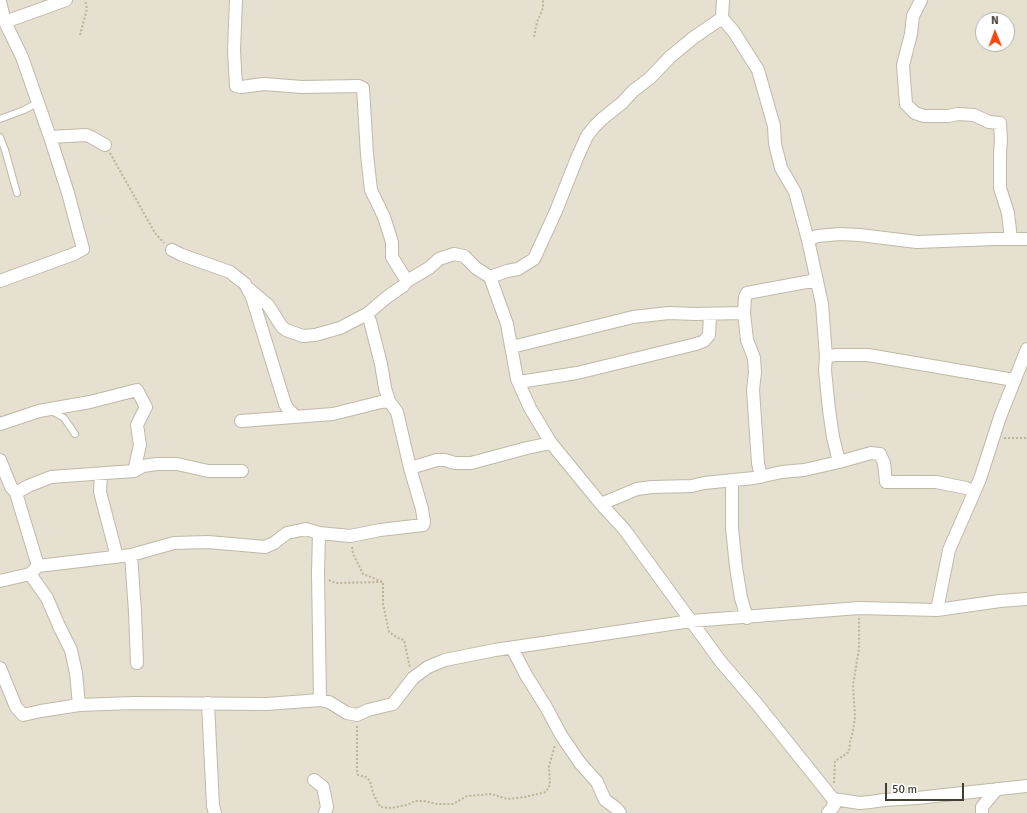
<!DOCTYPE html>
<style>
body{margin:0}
#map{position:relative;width:1027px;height:813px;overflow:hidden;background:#f1eee2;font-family:Signika,sans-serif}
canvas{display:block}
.north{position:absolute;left:975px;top:12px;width:40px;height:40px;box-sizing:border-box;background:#fff;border:1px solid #b4b2ad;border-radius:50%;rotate:359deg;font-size:11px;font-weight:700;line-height:16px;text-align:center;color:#433e33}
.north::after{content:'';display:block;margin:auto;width:14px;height:18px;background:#fb4510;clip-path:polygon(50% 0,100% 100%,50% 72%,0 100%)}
.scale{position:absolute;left:885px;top:783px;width:79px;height:18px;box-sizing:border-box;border:2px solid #433e33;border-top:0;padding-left:5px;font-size:12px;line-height:14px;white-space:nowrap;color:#433e33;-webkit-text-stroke:3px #fff;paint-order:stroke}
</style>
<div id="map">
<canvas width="1027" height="813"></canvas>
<div class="north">N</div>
<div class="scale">50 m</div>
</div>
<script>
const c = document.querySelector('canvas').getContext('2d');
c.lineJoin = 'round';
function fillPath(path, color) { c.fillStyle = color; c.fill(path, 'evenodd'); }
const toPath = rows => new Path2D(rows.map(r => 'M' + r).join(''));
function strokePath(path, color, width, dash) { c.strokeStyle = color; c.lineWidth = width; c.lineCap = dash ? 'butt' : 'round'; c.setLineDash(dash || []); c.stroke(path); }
const residential = toPath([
 [0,0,1027,0,1027,813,0,813],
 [983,20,1007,20,1007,44,983,44]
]);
const path = toPath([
 [80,35,87,9,85,0],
 [534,37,537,22,543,8,543,0],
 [110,153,155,233,164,243],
 [1004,438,1027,438],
 [352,547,353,554,363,574,383,582,383,604,389,632,398,638,404,640,410,668],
 [329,580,335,583,382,582],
 [357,726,357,770,358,775,366,777,370,781,373,793,380,807,391,808,407,805,415,801,424,801,437,804,453,804,467,796,479,795,492,794,507,799,525,797,546,792,550,785,549,766,555,745],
 [834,783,835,761,849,752,850,742,853,731,855,717,853,685,859,649,859,618]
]);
const lane = toPath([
 [0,119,24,110,37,103],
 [0,137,5,150,17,193],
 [50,410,64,418,75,434]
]);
const street = toPath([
 [236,0,234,51,236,86,241,87,264,84,302,87,359,86,363,88,367,155,371,190,384,217,392,242,392,257,407,281,429,268,439,259,454,254,464,256,476,268,490,277],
 [723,0,722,18,734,32,758,70,774,126,775,144,781,168,795,192,808,240,822,304,826,357,825,370,829,410,833,437,839,462],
 [921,0,913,16,911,34,903,65,906,104,915,113,924,116,948,116,958,114,974,115,989,122,1000,123,1001,140,1000,153,1000,188,1008,213,1011,239],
 [0,2,5,22,22,57,50,137,68,193,83,249,74,254,0,281],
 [5,22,66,0],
 [50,137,86,135,91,137,105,145],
 [808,240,817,236,840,234,860,235,917,242,994,239,1027,239],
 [172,250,182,255,230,272,245,284,252,297,285,404,288,409,296,417],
 [249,289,268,305,282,327,286,330,303,336,315,335,340,328,367,314,387,297,403,286,407,281],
 [744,313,747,340,754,358,755,372,753,390,758,463,761,477],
 [512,347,633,317,669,313,695,314,744,313,745,297,747,293,817,280],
 [826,357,835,355,868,355,1014,380],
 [519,382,577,373,696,344,704,341,709,335,710,314],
 [241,421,333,414,381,402,389,401],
 [0,424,39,411,90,402,137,390,146,407,137,425,140,445,134,471],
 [551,443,530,408,517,379,507,324,490,277,507,271,518,269,534,259,556,211,577,158,587,136,594,127,602,119,622,103,633,91,650,78,670,57,693,38,722,18],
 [0,460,11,487,16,493,38,566],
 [410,468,437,460,445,460,455,463,471,463,527,448,551,443,601,504,624,529,721,662,757,704,833,799,834,806,828,813],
 [101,474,100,492,117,557],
 [732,481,732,528,736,567,741,598,747,618],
 [16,493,28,486,51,477,134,471,143,466,157,464,177,464,208,471,242,471],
 [601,504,637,489,652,487,692,486,704,483,754,478,782,472,804,470,839,462,871,453,880,454,884,463,886,482,936,482,966,488,974,491],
 [319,533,318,573,320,700],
 [131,555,135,612,137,663],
 [30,574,47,598,59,626,71,650,76,673,79,705],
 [0,581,30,574,38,566,131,555,174,543,208,542,265,547,274,543,287,533,306,529,319,533,350,536,380,530,423,525,424,522,422,509,410,468,397,412,389,401,385,388,381,364,370,321,367,314],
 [937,610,949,550,980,479,1000,417,1027,349],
 [512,648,526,675,546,707,561,735,580,763,597,782,605,800,616,808,620,813],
 [0,668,16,707,23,715,41,711,79,705,134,703,267,704,320,700,329,702,347,713,357,715,368,710,393,704,413,678,428,667,445,660,495,650,691,621,859,608,937,610,1000,601,1027,599],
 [208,703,213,806,215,813],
 [314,780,323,787,327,807,325,813],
 [833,799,860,803,870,802,884,800,917,798,1027,786],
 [982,813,982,807,997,789]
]);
fillPath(residential, '#e5e0d0');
strokePath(lane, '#bfb9a8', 8);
strokePath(street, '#bfb9a8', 14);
strokePath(path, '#beb396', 2, [2, 2]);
strokePath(lane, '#fff', 6);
strokePath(street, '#fff', 12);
</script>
